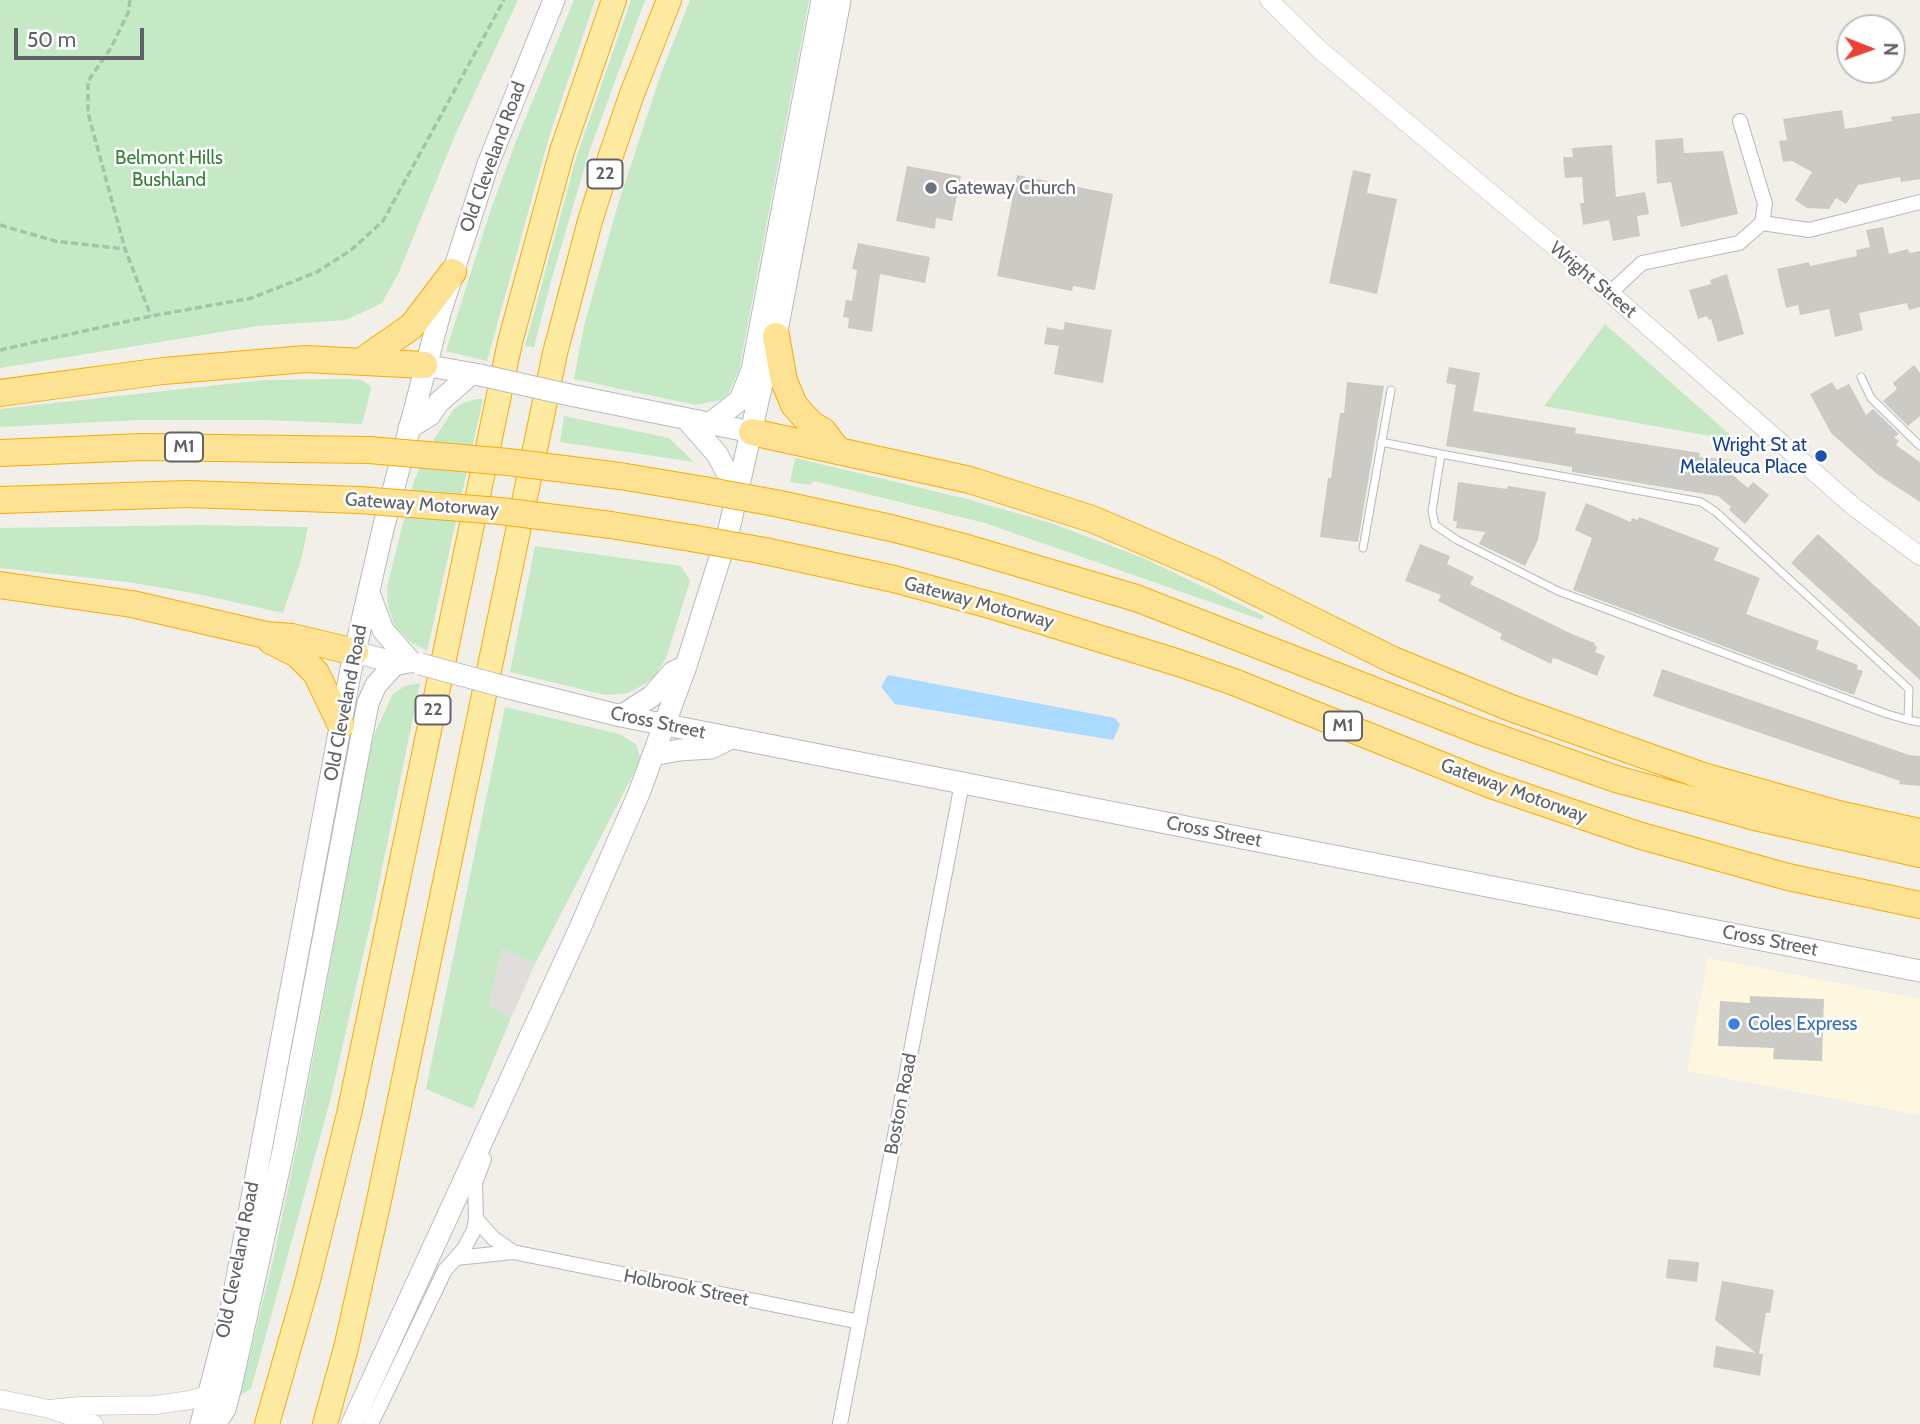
<!DOCTYPE html>
<style>
body{margin:0}
#map{position:relative;width:1920px;height:1424px;overflow:hidden;background:#f1efe8;font-family:Cabin,sans-serif}
canvas{display:block}
.north{position:absolute;left:1836px;top:14px;width:70px;height:70px;box-sizing:border-box;background:#fff;border:2px solid #bfc1c3;border-radius:50%;rotate:91deg;font-size:19px;font-weight:700;line-height:28px;text-align:center;color:#5f6368}
.north::after{content:'';display:block;margin:auto;width:24px;height:32px;background:#ea4335;clip-path:polygon(50% 0,100% 100%,50% 72%,0 100%)}
.scale{position:absolute;left:14px;top:28px;width:130px;height:32px;box-sizing:border-box;border:4px solid #5f6368;border-top:0;padding-left:9px;font-size:21px;line-height:24px;white-space:nowrap;color:#5f6368;-webkit-text-stroke:5px #fff;paint-order:stroke}
</style>
<div id="map">
<canvas width="1920" height="1424"></canvas>
<div class="north">N</div>
<div class="scale">50 m</div>
</div>
<script>
const c = document.querySelector('canvas').getContext('2d');
c.lineJoin = 'round';
function fillPath(path, color) { c.fillStyle = color; c.fill(path, 'evenodd'); }
const toPath = rows => new Path2D(rows.map(r => 'M' + r).join(''));
function strokePath(path, color, width, dash) { c.strokeStyle = color; c.lineWidth = width; c.lineCap = dash ? 'butt' : 'round'; c.setLineDash(dash || []); c.stroke(path); }
function write(font, color, halo, rows, align = 'center') {
  c.font = font + ' Cabin,sans-serif'; c.lineWidth = 5; c.setLineDash([]); c.textBaseline = 'middle'; c.strokeStyle = halo; c.fillStyle = color; for (const [text, x, y, turn = 0] of rows) {
    c.save(); c.translate(x, y); c.rotate((+turn || 0) * Math.PI / 180); c.textAlign = isNaN(turn) ? turn : align; if (halo) c.strokeText(text, 0, 0); c.fillText(text, 0, 0); c.restore();
  }
}
const commercial = toPath([
 [1708,958,1920,999,1920,1115,1687,1071]
]);
const industrial = toPath([
 [502,946,535,964,511,1018,489,1006]
]);
const green = toPath([
 [0,0,518,0,456,133,399,272,382,303,346,320,258,326,0,368],
 [574,0,595,0,549,137,487,361,446,351,490,212,515,144],
 [631,0,645,0,590,149,551,281,534,347,525,346,577,155],
 [690,0,809,0,739,370,728,394,721,400,696,405,574,379,584,326,618,204,661,74],
 [1605,324,1737,441,1544,406],
 [347,379,362,380,369,385,371,389,362,424,266,420,139,420,0,427,0,409,264,380],
 [476,399,483,399,427,651,409,641,395,626,388,607,387,587,413,484,426,452,453,410,463,403],
 [564,416,669,438,694,462,560,442],
 [795,458,963,498,1051,523,1143,558,1264,616,1262,620,985,523,814,481,810,485,790,482],
 [200,525,308,527,301,560,283,613,198,594,128,582,0,568,0,528],
 [535,546,681,566,690,581,666,658,655,676,647,683,628,693,606,695,510,672],
 [420,683,374,908,330,1101,251,1389,240,1395,273,1260,297,1146,370,749,376,730,393,694,405,686],
 [505,707,619,734,636,744,640,757,639,763,535,964,502,947,489,1006,511,1018,473,1109,426,1089]
]);
const water = toPath([
 [888,675,1115,718,1120,725,1113,740,895,704,881,687]
]);
const building = toPath([
 [1842,110,1845,129,1892,121,1891,117,1920,113,1920,179,1901,182,1900,177,1858,185,1846,204,1836,198,1829,209,1807,208,1795,200,1812,172,1792,161,1783,162,1779,141,1787,140,1783,119],
 [1683,138,1684,153,1723,151,1738,214,1681,227,1671,182,1657,184,1655,140],
 [1612,145,1616,197,1645,192,1649,214,1637,216,1640,236,1613,241,1609,220,1583,225,1580,203,1584,203,1582,177,1565,178,1563,157,1573,157,1572,148],
 [907,166,961,176,952,221,936,218,935,229,896,221],
 [1353,170,1371,174,1367,193,1397,199,1377,294,1329,283],
 [1017,175,1113,194,1095,290,1073,286,1072,291,997,276],
 [1883,227,1889,254,1908,249,1909,253,1920,251,1920,307,1909,310,1907,303,1859,313,1863,330,1835,337,1829,309,1800,315,1798,305,1786,308,1777,269,1809,262,1810,266,1857,256,1856,250,1870,247,1866,230],
 [858,243,930,257,925,283,880,274,872,332,848,328,849,318,843,317,846,300,852,301,857,270,852,269],
 [1727,274,1744,334,1718,342,1711,319,1709,320,1707,316,1698,319,1689,290,1711,284,1710,280],
 [1065,322,1112,330,1103,383,1054,374,1059,346,1044,344,1047,327,1063,330],
 [1914,365,1920,373,1920,416,1908,426,1883,401,1897,389,1893,383],
 [1449,367,1480,373,1473,411,1576,428,1575,433,1700,453,1699,457,1731,460,1729,472,1748,488,1753,482,1769,495,1745,524,1729,510,1731,507,1718,496,1572,472,1572,467,1446,446,1456,385,1446,383],
 [1347,382,1384,386,1358,542,1320,537,1328,478,1331,478,1340,413,1344,413],
 [1832,382,1837,390,1849,384,1866,415,1873,409,1899,434,1894,437,1899,441,1896,445,1920,462,1920,502,1877,474,1831,433,1810,394],
 [1458,482,1507,489,1508,486,1546,492,1538,540,1525,566,1479,544,1485,532,1456,528,1457,521,1453,521],
 [1586,503,1631,522,1632,518,1638,520,1639,517,1719,548,1714,560,1760,578,1746,614,1819,641,1816,649,1858,665,1857,669,1863,671,1854,695,1573,590,1592,538,1575,530],
 [1818,534,1920,627,1920,680,1791,563],
 [1420,544,1450,556,1447,564,1474,577,1470,584,1574,635,1595,643,1594,645,1597,647,1595,652,1605,656,1597,676,1557,659,1553,658,1551,664,1500,639,1502,634,1438,601,1441,595,1405,581],
 [1662,669,1909,755,1920,756,1920,786,1899,784,1900,781,1653,696],
 [1750,996,1824,999,1822,1061,1773,1059,1774,1048,1718,1046,1720,1001,1750,1003],
 [1668,1259,1699,1262,1697,1282,1666,1278],
 [1722,1281,1774,1290,1770,1313,1766,1313,1759,1354,1763,1354,1760,1376,1713,1367,1716,1346,1756,1353,1715,1320]
]);
const path = toPath([
 [130,0,128,13,111,48,88,81,88,113,125,249,151,316],
 [0,225,55,241,125,249],
 [0,350,151,316,252,298,317,272,351,250,383,221,504,0]
]);
const service = toPath([
 [1861,377,1871,398,1920,446],
 [1381,442,1441,454],
 [1363,548,1391,390],
 [1908,720,1909,689,1716,512,1701,502,1441,454,1432,511,1435,525,1457,540,1558,591,1887,714,1908,720,1920,722]
]);
const minor = toPath([
 [1762,223,1809,230,1920,202],
 [1610,293,1642,263,1739,243,1762,223,1765,204,1740,121],
 [476,1219,493,1238,513,1252],
 [456,1258,513,1252,860,1322],
 [371,1424,445,1270,464,1249,474,1230,476,1219,475,1183,484,1159],
 [840,1424,962,783]
]);
const tertiary = toPath([
 [1269,0,1320,50,1610,293,1854,507,1920,556],
 [0,1399,49,1409,94,1424],
 [49,1409,80,1406,155,1405,190,1400,208,1395]
]);
const secondary = toPath([
 [424,365,480,375],
 [570,395,752,432],
 [687,420,717,454,737,492],
 [709,424,740,400,752,370,822,0],
 [409,428,430,415,439,402,471,374],
 [369,593,383,630,411,662],
 [355,652,400,664,407,662],
 [509,688,621,716,1920,971],
 [621,716,652,696,673,672,684,667],
 [653,755,679,750,711,748,731,738],
 [201,1424,232,1304,351,669,383,529,440,313,488,164,554,0],
 [215,1424,225,1409,231,1386,283,1151,368,703,376,685,396,663],
 [352,1424,580,928,639,793,686,666,729,529,768,357,776,336,840,0]
]);
const trunk = toPath([
 [267,1424,307,1284,349,1114,510,342,562,151,614,0],
 [325,1424,346,1348,378,1205,555,353,590,221,611,155,632,94,669,0]
]);
const motorway = toPath([
 [776,336,784,381,794,405,811,424,823,431,838,451],
 [362,361,412,326,453,272],
 [0,393,163,371,306,359,424,365],
 [752,432,970,480,1092,519,1213,571,1393,660,1511,708,1703,776,1838,814,1920,832],
 [0,453,142,447,369,450],
 [620,476,704,490],
 [0,500,188,494,359,500],
 [775,503,891,528,960,546,1136,598,1479,731,1616,779,1755,817,1920,854],
 [611,525,691,538],
 [765,551,894,579,997,607,1179,663,1234,682,1491,785,1638,835,1788,877,1920,905],
 [0,585,132,604,266,635,292,637,355,652],
 [271,641,297,654,316,673,341,725]
]);
const secondaryBridge = toPath([
 [480,375,570,395],
 [420,664,509,688]
]);
const motorwayBridge = toPath([
 [369,450,508,462,620,476],
 [704,490,775,503],
 [359,500,500,511,611,525],
 [691,538,765,551]
]);
const markers = [
 [931,188,7,"#6b7280"],
 [1821,456,7,"#1a4fb4"],
 [1734,1024,7,"#3f7fe0"]
];
const shields = [
 [605,174,35],
 [184,447,38],
 [433,710,35],
 [1343,726,38]
];
const shieldNames = [
 ["22",605,174],
 ["M1",184,447],
 ["22",433,710],
 ["M1",1343,726]
];
const streetNames = [
 ["Old Cleveland Road",493,157,-70],
 ["Wright Street",1593,280,40],
 ["Gateway Motorway",422,505,4],
 ["Gateway Motorway",979,603,15],
 ["Old Cleveland Road",346,703,-79],
 ["Cross Street",658,723,12],
 ["Gateway Motorway",1514,791,20],
 ["Cross Street",1214,832,11],
 ["Cross Street",1770,941,11],
 ["Boston Road",901,1104,-79],
 ["Old Cleveland Road",238,1260,-79],
 ["Holbrook Street",686,1288,11]
];
const parkNames = [
 ["Belmont Hills",169,158],
 ["Bushland",169,180]
];
const worshipNames = [
 ["Gateway Church",945,188]
];
const transitNames = [
 ["Wright St at",1807,445],
 ["Melaleuca Place",1807,467]
];
const shopNames = [
 ["Coles Express",1748,1024]
];
fillPath(commercial, '#fef7e0');
fillPath(industrial, '#e0deda');
fillPath(green, '#c5e8c5');
fillPath(water, '#aadaff');
fillPath(building, '#cccac5');
strokePath(service, '#b5b8bc', 9);
strokePath(minor, '#b5b8bc', 16);
strokePath(tertiary, '#b5b8bc', 19);
strokePath(secondary, '#b6babf', 23);
strokePath(trunk, '#f9ab00', 26);
strokePath(motorway, '#f9ab00', 28);
strokePath(path, '#9cc7a9', 3.5, [7, 3.5]);
strokePath(service, '#fff', 7);
strokePath(minor, '#fff', 14);
strokePath(tertiary, '#fff', 18);
strokePath(secondary, '#fff', 21);
strokePath(trunk, '#feeaa1', 24);
strokePath(motorway, '#fde293', 26);
strokePath(secondaryBridge, '#b6babf', 23, []);
strokePath(motorwayBridge, '#f9ab00', 28, []);
strokePath(secondaryBridge, '#fff', 21);
strokePath(motorwayBridge, '#fde293', 26);
for (const [x, y, r, color] of markers) { const dot = new Path2D(); dot.arc(x, y, r, 0, 2 * Math.PI); c.fillStyle = color; c.fill(dot); strokePath(dot, '#fff', 2.5); }
for (const [x, y, w] of shields) { const box = new Path2D(); box.roundRect(x - w / 2, y - 14.5, w, 29, 5); c.fillStyle = '#fff'; c.fill(box); strokePath(box, '#5f6368', 2); }
write('bold 18px', '#5f6368', null, shieldNames);
write('19px', '#5f6368', '#fff', streetNames);
write('19px', '#348238', '#fff', parkNames);
write('19px', '#5b616d', '#fff', worshipNames, 'left');
write('19px', '#164399', '#fff', transitNames, 'right');
write('19px', '#366cbe', '#fff', shopNames, 'left');
</script>
